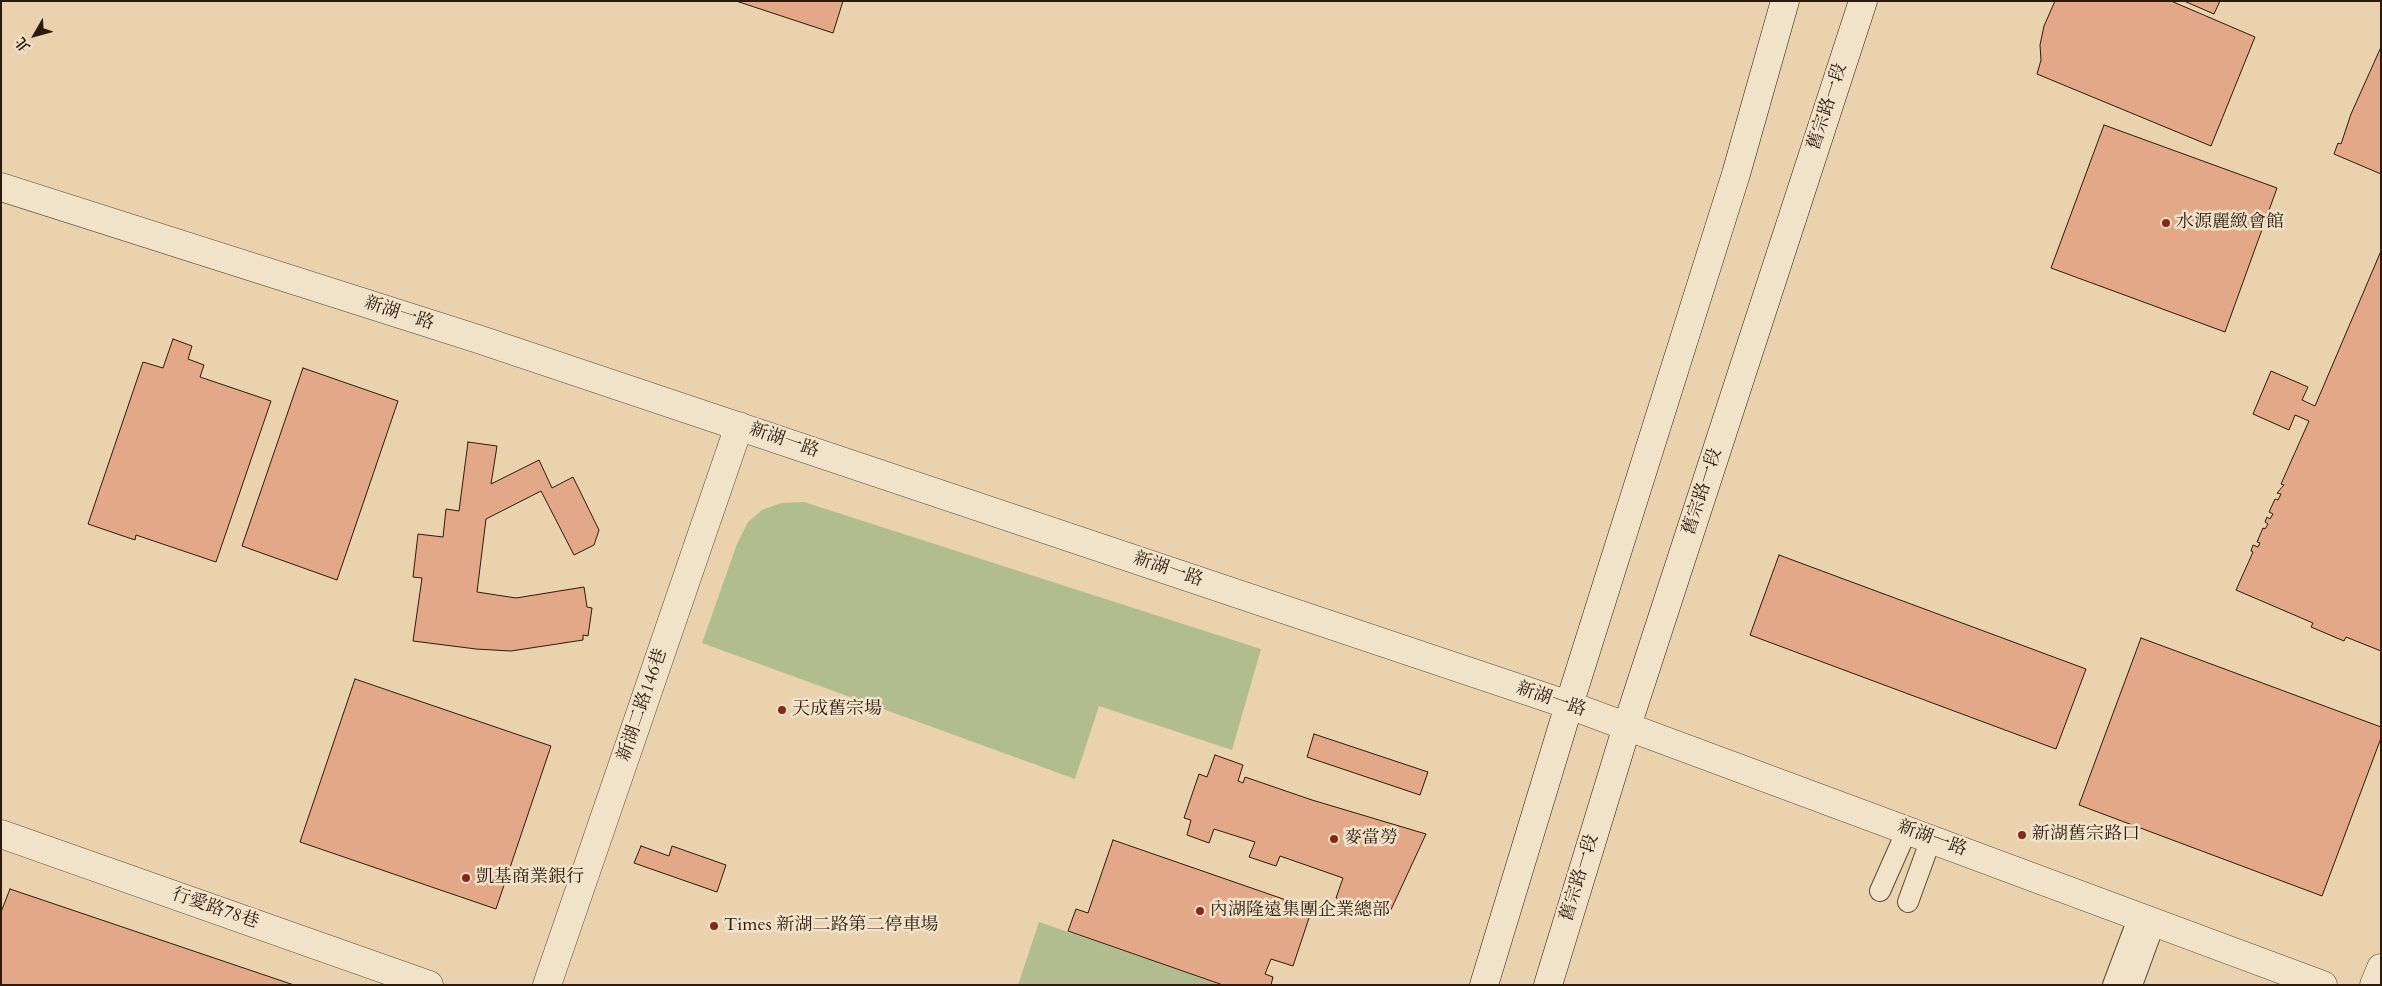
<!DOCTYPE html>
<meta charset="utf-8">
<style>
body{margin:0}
#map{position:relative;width:2382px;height:986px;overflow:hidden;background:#ead2ae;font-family:Cardo,"Noto Serif TC",serif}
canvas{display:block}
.frame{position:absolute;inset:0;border:2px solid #2c1b0c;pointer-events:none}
.north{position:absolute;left:10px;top:10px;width:50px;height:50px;-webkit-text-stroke:4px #f1e2ca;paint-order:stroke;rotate:232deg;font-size:14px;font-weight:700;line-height:20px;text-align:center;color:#2c1b0c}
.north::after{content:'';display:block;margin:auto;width:18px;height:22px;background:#2c1b0c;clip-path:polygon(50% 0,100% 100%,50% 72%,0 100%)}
</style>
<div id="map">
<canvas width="2382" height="986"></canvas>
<div class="frame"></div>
<div class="north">北</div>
</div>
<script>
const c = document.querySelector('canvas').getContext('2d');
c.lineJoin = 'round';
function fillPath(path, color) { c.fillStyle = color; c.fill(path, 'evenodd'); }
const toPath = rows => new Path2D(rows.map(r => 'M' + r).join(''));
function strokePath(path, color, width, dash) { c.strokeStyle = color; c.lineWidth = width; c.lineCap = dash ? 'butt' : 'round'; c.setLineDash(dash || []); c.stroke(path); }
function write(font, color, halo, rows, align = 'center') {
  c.font = font + ' Cardo,"Noto Serif TC",serif'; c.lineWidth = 5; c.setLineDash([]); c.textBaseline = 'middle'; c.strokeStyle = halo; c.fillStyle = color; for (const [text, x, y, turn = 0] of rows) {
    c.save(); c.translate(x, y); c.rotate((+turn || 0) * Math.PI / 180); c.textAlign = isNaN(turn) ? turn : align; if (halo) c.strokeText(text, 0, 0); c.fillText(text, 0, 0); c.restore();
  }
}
const green = toPath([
 [804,502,1261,649,1232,750,1099,706,1075,779,702,643,737,544,748,522,762,510,781,503],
 [1039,922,1222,985,1018,985]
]);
const building = toPath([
 [736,1,843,1,833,33,736,1],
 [2055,1,2171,1,2255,37,2211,146,2037,74,2041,60,2040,45,2044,26,2055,1],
 [2184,1,2220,1,2214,14,2184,1],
 [2381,47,2381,174,2334,154,2338,143,2341,144,2351,114,2381,47],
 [2104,125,2277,188,2225,332,2051,268,2104,125],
 [2381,251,2381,651,2346,637,2344,641,2311,627,2313,623,2236,590,2253,552,2251,551,2253,545,2258,547,2260,543,2257,542,2263,528,2265,529,2268,524,2265,522,2267,517,2270,519,2273,514,2269,512,2275,499,2278,500,2281,494,2277,493,2284,485,2281,484,2309,421,2295,415,2289,430,2253,414,2271,371,2308,387,2302,400,2315,406,2381,251],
 [173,339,192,346,188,359,204,365,200,377,271,401,216,562,136,535,135,540,88,524,143,362,163,368,173,339],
 [303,368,398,401,337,580,242,546,303,368],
 [468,442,497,446,491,484,539,460,552,488,573,477,599,530,594,545,574,555,541,491,486,519,477,592,516,598,584,587,587,607,592,608,588,636,583,635,583,640,511,651,476,649,413,641,422,578,413,577,418,534,443,537,446,509,459,511,468,442],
 [1779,555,2086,669,2056,749,1750,635,1779,555],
 [2141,638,2381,727,2381,738,2322,896,2079,805,2141,638],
 [355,679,551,746,496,909,300,842,355,679],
 [1314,734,1428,772,1420,795,1307,757,1314,734],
 [1215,755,1243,765,1238,781,1243,783,1245,777,1312,800,1426,834,1388,916,1336,898,1343,878,1280,856,1276,866,1249,857,1255,842,1214,829,1209,843,1187,835,1191,820,1184,818,1199,774,1207,777,1215,755],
 [1113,840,1312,909,1293,966,1271,959,1265,974,1273,977,1271,985,1223,985,1068,931,1076,909,1088,913,1113,840],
 [641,846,669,856,672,846,726,865,717,892,634,863,641,846],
 [10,889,294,985,1,985,1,912,10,889]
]);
const lane = toPath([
 [1880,891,1907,830],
 [1908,902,1931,839],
 [2113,985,2139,916],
 [2132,985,2155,922]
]);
const street = toPath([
 [1,187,478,339,1569,705,2323,985],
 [1,834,429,985],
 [547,985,739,426],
 [2374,985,2381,968]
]);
const secondary = toPath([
 [1484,985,1569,705,1736,174,1785,1],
 [1548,985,1627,726,1863,1]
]);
const markers = [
 [2166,223,5,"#8f2418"],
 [782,710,5,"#8f2418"],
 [2022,835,5,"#8f2418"],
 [1334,839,5,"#8f2418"],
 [466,878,5,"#8f2418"],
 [1200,911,5,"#8f2418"],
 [714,926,5,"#8f2418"]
];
const streetNames = [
 ["舊宗路一段",1828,107,-72],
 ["新湖一路",399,314,18],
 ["新湖一路",784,441,19],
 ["舊宗路一段",1703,492,-72],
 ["新湖一路",1168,570,19],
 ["新湖一路",1551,700,19],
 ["新湖二路146巷",643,705,-71],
 ["新湖一路",1932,839,20],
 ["舊宗路一段",1580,878,-73],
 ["行愛路78巷",215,909,19]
];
const poiNames = [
 ["水源麗緻會館",2176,223],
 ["天成舊宗場",792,710],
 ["新湖舊宗路口",2032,835],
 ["麥當勞",1344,839],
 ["凱基商業銀行",476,878],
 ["內湖隆遠集團企業總部",1210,911],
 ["Times 新湖二路第二停車場",724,926]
];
fillPath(green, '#b1bd8f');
fillPath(building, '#e3a887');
strokePath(building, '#2c1b0c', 1);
strokePath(lane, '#5c4934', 22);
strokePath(street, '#5c4934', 29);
strokePath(secondary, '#2c1b0c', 29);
strokePath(lane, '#f1e2ca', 20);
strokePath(street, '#f1e2ca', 28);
strokePath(secondary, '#f1e2ca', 28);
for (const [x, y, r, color] of markers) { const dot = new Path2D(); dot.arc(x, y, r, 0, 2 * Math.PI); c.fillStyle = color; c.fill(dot); strokePath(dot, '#f1e2ca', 2); }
write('18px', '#2c1b0c', '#f1e2ca', streetNames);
write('18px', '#2c1b0c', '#f1e2ca', poiNames, 'left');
</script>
